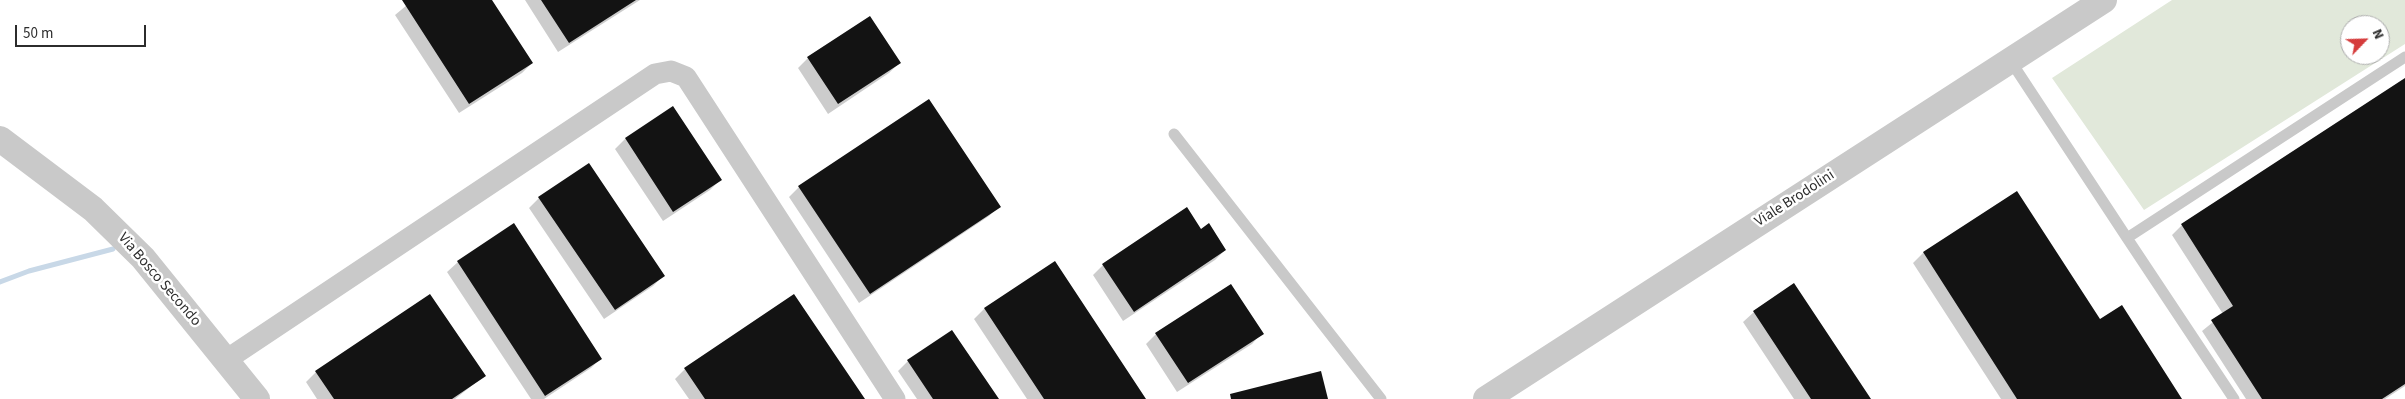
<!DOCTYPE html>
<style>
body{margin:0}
#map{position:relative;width:2405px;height:399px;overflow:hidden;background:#fff;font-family:"Source Sans 3",sans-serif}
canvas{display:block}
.north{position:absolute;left:2340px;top:15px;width:50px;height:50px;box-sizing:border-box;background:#fff;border:1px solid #ababab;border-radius:50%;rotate:66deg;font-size:14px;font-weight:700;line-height:20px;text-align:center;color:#2c2c2c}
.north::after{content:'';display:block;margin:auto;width:18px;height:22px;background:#d53c3c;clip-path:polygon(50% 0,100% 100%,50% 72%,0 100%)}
.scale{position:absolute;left:15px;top:25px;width:131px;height:22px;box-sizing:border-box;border:2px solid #2c2c2c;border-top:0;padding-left:6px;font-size:15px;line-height:18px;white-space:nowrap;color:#2c2c2c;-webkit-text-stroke:4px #fff;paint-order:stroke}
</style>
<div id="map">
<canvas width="2405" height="399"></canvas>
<div class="north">N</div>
<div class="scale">50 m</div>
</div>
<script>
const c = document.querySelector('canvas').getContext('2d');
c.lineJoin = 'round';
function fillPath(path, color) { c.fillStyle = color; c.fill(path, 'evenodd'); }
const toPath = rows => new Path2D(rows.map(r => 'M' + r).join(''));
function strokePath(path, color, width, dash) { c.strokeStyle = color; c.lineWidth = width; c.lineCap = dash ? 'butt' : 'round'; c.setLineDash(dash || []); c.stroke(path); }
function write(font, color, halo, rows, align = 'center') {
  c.font = font + ' "Source Sans 3",sans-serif'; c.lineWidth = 5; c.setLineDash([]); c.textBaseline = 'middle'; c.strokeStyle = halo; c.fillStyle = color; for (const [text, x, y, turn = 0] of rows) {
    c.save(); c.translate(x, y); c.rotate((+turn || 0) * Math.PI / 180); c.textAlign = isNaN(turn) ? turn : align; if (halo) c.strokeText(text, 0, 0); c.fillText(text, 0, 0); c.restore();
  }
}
const green = toPath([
 [2172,0,2405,0,2405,44,2144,210,2052,78],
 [2350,25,2380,25,2380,55,2350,55]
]);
const shadow = toPath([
 [413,0,491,0,532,63,522,73,459,113,395,15],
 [525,0,640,0,558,52],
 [808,58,899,63,889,73,828,114,798,68],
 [2405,80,2405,386,2385,399,2246,399,2202,331,2223,314,2172,235,2182,225],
 [625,139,720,180,710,190,663,221,615,149],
 [799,187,999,206,989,216,859,303,789,197],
 [2017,193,2100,321,2181,399,2001,399,1913,263,1923,253],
 [539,198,663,276,653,286,604,319,529,208],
 [1200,230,1225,250,1215,260,1123,321,1093,275,1103,265],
 [458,262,601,358,591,368,544,399,531,399,447,272],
 [1054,263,1136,399,1027,399,974,319,984,309],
 [1754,312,1869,399,1794,399,1743,322],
 [1262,333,1252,344,1177,392,1146,344,1156,334],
 [908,361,997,399,917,399,898,371],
 [685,369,863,399,689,399,675,379],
 [316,372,484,376,455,399,317,399,306,382]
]);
const stream = toPath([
 [0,282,29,271,113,249]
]);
const building = toPath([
 [402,0,492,0,533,63,469,104],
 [541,0,636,0,569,43],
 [870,16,901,63,838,104,807,57],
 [2405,78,2405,384,2382,399,2262,399,2211,320,2233,306,2181,224],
 [929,99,1001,207,870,294,798,186],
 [673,106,722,180,673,212,625,138],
 [589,163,665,276,615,310,538,197],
 [2017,191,2100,319,2122,305,2182,399,2017,399,1923,252],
 [1187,207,1201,229,1209,223,1226,250,1134,312,1102,264],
 [514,223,602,359,545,396,457,261],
 [1055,261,1146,399,1044,399,984,308],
 [1794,283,1871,399,1811,399,1753,311],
 [1231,284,1264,334,1188,383,1155,333],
 [430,294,486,376,452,399,334,399,315,371],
 [794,294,865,399,705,399,684,368],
 [952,330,999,399,933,399,907,360],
 [1321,371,1328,399,1231,399,1230,394]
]);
const service = toPath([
 [2010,60,2127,238,2405,57],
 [1174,134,1381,399],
 [2127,238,2234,399]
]);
const minor = toPath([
 [226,360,655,74,671,71,686,77,895,399]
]);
const tertiary = toPath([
 [0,139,93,209,143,258,257,399],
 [1486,399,2104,0]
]);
const streetNames = [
 ["Viale Brodolini",1795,199,-33],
 ["Via Bosco Secondo",159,280,49]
];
fillPath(green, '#e1e8da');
fillPath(shadow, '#0003');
strokePath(stream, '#c8d8e7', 5);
fillPath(building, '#131313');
strokePath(service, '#c9c9c9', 11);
strokePath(minor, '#c9c9c9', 21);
strokePath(tertiary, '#c9c9c9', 26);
write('15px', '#2c2c2c', '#fff', streetNames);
</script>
